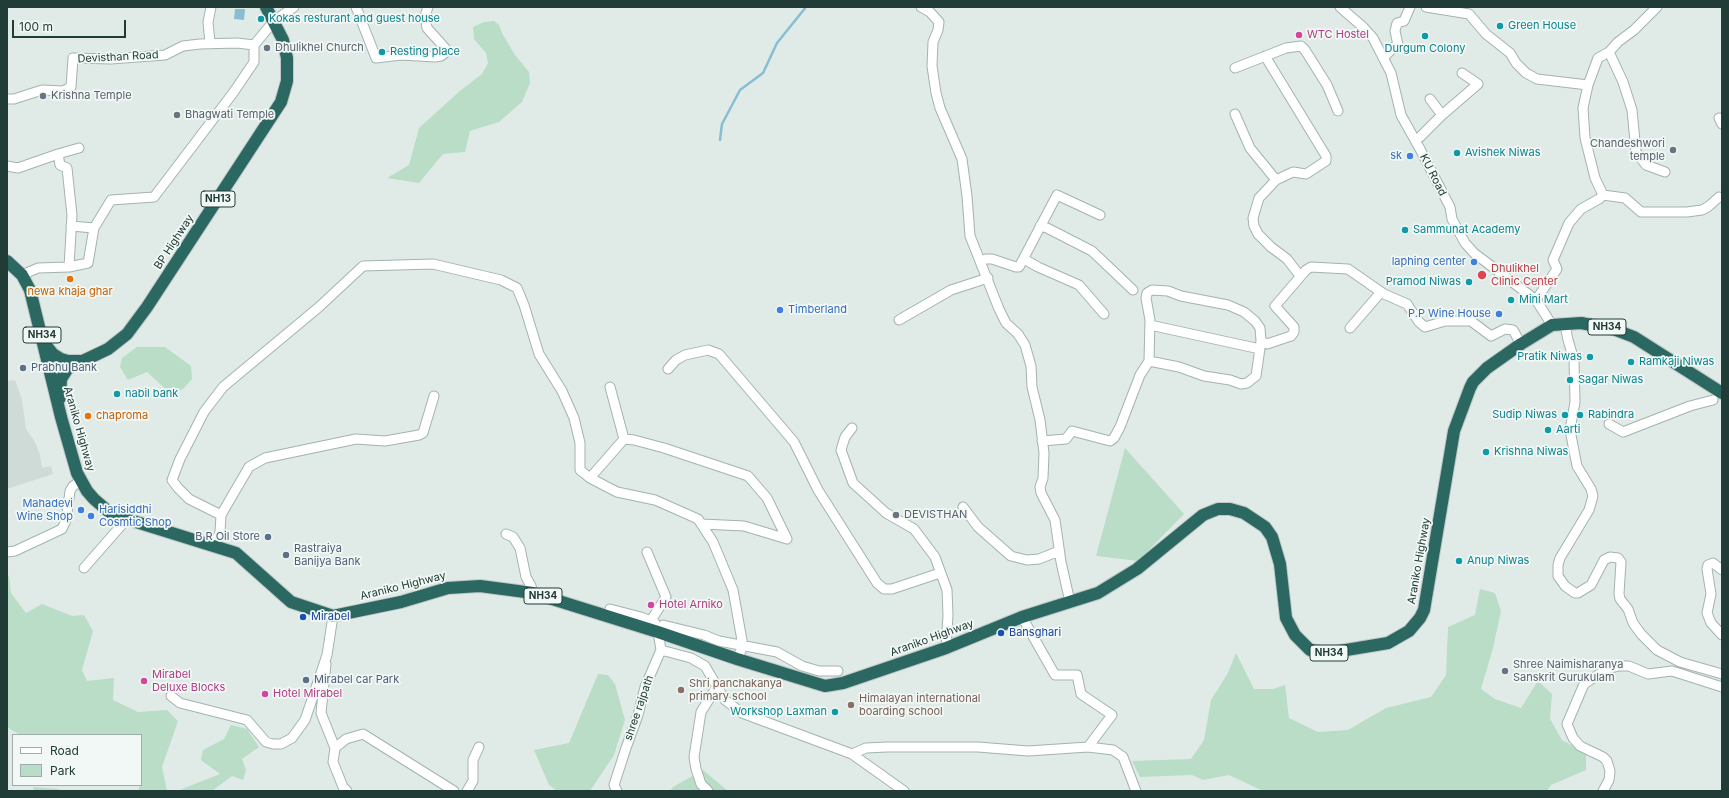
<!DOCTYPE html>
<style>
body{margin:0}
#map{position:relative;width:1729px;height:798px;overflow:hidden;background:#e0ebe8;font-family:Inter,sans-serif}
canvas{display:block}
.frame{position:absolute;inset:0;border:8px solid #213c37;pointer-events:none}
.legend{position:absolute;left:12px;top:734px;width:130px;height:52px;box-sizing:border-box;background:#f1f8f5;border:1px solid #9eada9;margin:0;padding:5px 7px;list-style:none;font-size:12px;color:#213c37}
.legend li{display:flex;align-items:center;gap:8px;height:20px}
.legend b{width:20px;border:1px solid #9eada9}
.scale{position:absolute;left:12px;top:20px;width:114px;height:18px;box-sizing:border-box;border:2px solid #213c37;border-top:0;padding-left:5px;font-size:12px;line-height:14px;white-space:nowrap;color:#213c37;-webkit-text-stroke:3px #f1f8f5;paint-order:stroke}
</style>
<div id="map">
<canvas width="1729" height="798"></canvas>
<div class="frame"></div>
<ul class="legend">
<li><b style="height:5px;background:#fff"></b>Road</li>
<li><b style="height:11px;background:#b9ddc6"></b>Park</li>
</ul>
<div class="scale">100 m</div>
</div>
<script>
const c = document.querySelector('canvas').getContext('2d');
c.lineJoin = 'round';
function fillPath(path, color) { c.fillStyle = color; c.fill(path, 'evenodd'); }
const toPath = rows => new Path2D(rows.map(r => 'M' + r).join(''));
function strokePath(path, color, width, dash) { c.strokeStyle = color; c.lineWidth = width; c.lineCap = dash ? 'butt' : 'round'; c.setLineDash(dash || []); c.stroke(path); }
function write(font, color, halo, rows, align = 'center') {
  c.font = font + ' Inter,sans-serif'; c.lineWidth = 3.5; c.setLineDash([]); c.textBaseline = 'middle'; c.strokeStyle = halo; c.fillStyle = color; for (const [text, x, y, turn = 0] of rows) {
    c.save(); c.translate(x, y); c.rotate((+turn || 0) * Math.PI / 180); c.textAlign = isNaN(turn) ? turn : align; if (halo) c.strokeText(text, 0, 0); c.fillText(text, 0, 0); c.restore();
  }
}
const built = toPath([
 [15,380,22,400,26,429,35,442,40,455,42,468,51,466,53,474,7,489,7,381]
]);
const green = toPath([
 [494,21,499,25,503,35,515,55,529,72,530,83,522,102,499,122,470,131,465,152,443,154,419,183,387,178,409,165,419,128,461,90,482,74,488,63,486,53,474,39,473,27,484,22],
 [137,347,165,347,191,366,192,379,183,389,171,394,147,372,128,380,120,367,122,358],
 [1125,448,1184,514,1138,561,1096,556],
 [9,575,11,593,26,613,42,604,72,616,84,615,93,631,82,670,87,681,114,678,113,700,138,712,167,710,178,721,162,767,167,791,138,791,142,779,141,735,20,735,7,727,7,577],
 [1480,589,1495,593,1501,611,1493,648,1481,689,1495,699,1521,708,1538,681,1552,694,1550,719,1562,740,1586,753,1586,770,1551,785,1547,791,1263,791,1229,775,1203,780,1192,775,1140,777,1132,761,1191,759,1204,740,1211,700,1228,673,1236,653,1254,689,1273,689,1285,685,1289,718,1318,732,1348,730,1386,708,1431,697,1446,675,1448,627,1475,615],
 [598,674,608,675,615,684,625,720,614,755,590,791,557,791,549,785,534,750,569,743],
 [231,725,247,729,259,747,242,759,246,770,243,780,232,776,212,791,177,791,220,774,201,760,203,750,224,739],
 [703,770,728,791,670,791,673,787],
 [33,787,59,789,60,791,34,791]
]);
const water = toPath([
 [235,9,245,9,244,20,234,19]
]);
const stream = toPath([
 [720,140,722,124,740,90,763,73,777,43,806,7]
]);
const minor = toPath([
 [356,7,376,58,401,55,435,57,441,56,445,53,445,48,427,28,425,16,428,7],
 [921,7,930,12,939,22,938,30,933,42,932,66,936,93,940,108,962,159,967,196,970,236,999,309,1006,323,1018,334,1025,345,1031,366,1032,387,1040,420,1044,453,1043,478,1040,487,1041,493,1055,520,1061,562,1070,602],
 [1340,7,1363,27,1373,38,1391,73,1401,115,1420,149,1450,207,1452,219,1465,243,1474,253,1536,300,1552,325],
 [1426,7,1469,14,1486,34,1510,53,1516,63,1526,73,1537,79,1588,85],
 [210,43,208,22,211,7],
 [1609,52,1623,82,1632,110,1636,152,1646,165,1665,172],
 [1265,56,1326,156,1326,161,1306,174,1293,172,1276,180],
 [1383,58,1394,47,1397,48,1398,45,1395,31,1397,23,1404,21,1410,7],
 [1235,68,1286,48,1301,46,1305,50,1327,85,1338,111],
 [7,99,14,99,42,90,63,91,71,87,73,58,111,59,165,55,183,46,200,44,237,43,254,45],
 [1430,99,1442,115],
 [1235,114,1250,148,1276,180,1259,198,1253,218,1254,226,1258,234,1271,247,1287,259,1300,276],
 [1719,118,1722,124],
 [1415,140,1420,137,1442,115,1478,84,1462,73],
 [58,154,60,165,67,168,72,215,69,267],
 [7,166,18,168,58,154,79,148],
 [1603,195,1625,198,1641,212,1687,212,1702,210,1709,206,1719,197],
 [71,226,94,228],
 [1040,226,1047,228,1092,251,1133,290],
 [1024,259,1038,267,1079,285,1104,314],
 [980,261,986,259,992,259,1016,267,1019,267,1057,195,1100,215],
 [22,275,38,268,69,267,88,263,94,228,111,200,154,197,233,93,254,62,254,45,274,21,294,7],
 [1536,300,1557,269,1553,260,1569,223,1581,209,1599,199,1603,195,1595,178,1585,138,1583,108,1588,85,1598,58,1609,52,1618,42,1634,30,1657,7],
 [899,320,951,290,988,278],
 [1150,325,1260,349],
 [1565,325,1568,340,1574,360,1575,402,1570,430,1577,466,1591,489,1593,496,1589,510,1560,558,1558,565,1558,576,1565,586,1575,593,1578,593,1591,585,1604,560,1610,557,1618,558,1621,562,1619,594,1620,599,1628,609,1633,623,1641,634,1657,650,1680,662,1722,674],
 [1350,328,1381,292],
 [1149,361,1179,367,1204,376,1230,380,1241,384,1247,383,1256,376,1261,341],
 [668,369,676,360,685,355,708,350,719,354,794,442,818,490,877,583,884,589,892,589,940,573],
 [610,387,624,439,590,478,617,492,655,500,698,519,713,542,733,590,743,646,737,659],
 [1609,424,1623,432,1690,406,1713,400],
 [852,428,845,437,841,450,853,483,886,513,914,529,935,557,947,590,948,615,946,648],
 [624,439,634,440,664,448,748,476,767,498,787,539],
 [1042,441,1066,439,1072,431,1110,441,1114,438,1120,427,1140,375,1149,361,1150,320,1146,298,1147,293,1152,290,1168,291,1181,296,1228,305,1244,312,1255,321,1260,328,1261,341,1267,344,1291,336,1294,332,1294,327,1275,306,1306,270,1311,267,1348,269,1384,294,1407,304,1419,322,1425,327,1445,321,1471,321,1491,336,1505,329,1513,330,1521,344],
 [963,507,978,527,1011,556,1027,560,1039,559,1059,551],
 [221,515,189,499,178,488,172,480,180,459,204,412,223,387,319,307,363,266,433,264,501,280,517,288,524,305,539,354,562,391,574,418,580,443,580,470,590,478],
 [702,524,744,526,787,539],
 [506,534,513,537,520,548,526,577,531,586,533,593],
 [213,547,220,532,221,515,249,467,265,458,356,439,385,441,419,435,423,433,434,396],
 [7,552,15,551,62,529,66,520,70,491,73,486,81,481],
 [647,552,666,597,650,622],
 [84,568,126,520],
 [1722,570,1713,563,1708,565,1707,569,1711,594,1707,613,1711,623,1722,635],
 [610,609,641,617,655,623],
 [1022,617,1055,675,1077,675,1081,694,1112,715,1088,747],
 [661,650,691,658,705,666,725,700,742,713,852,754,904,791],
 [326,664,321,713,335,748],
 [171,696,180,703,247,720,266,742,273,744,281,744,292,738,305,720,327,655,333,616],
 [852,754,866,748,887,747,978,747,1028,751,1088,747,1113,750,1123,757,1136,791],
 [347,791,343,787,333,762,335,748,346,739,363,734,454,791],
 [467,791,473,781,473,760,479,747],
 [617,791,614,785,626,748,638,715,645,687,661,650,658,632,663,625,704,635,719,641,777,652,802,666,819,671,838,671],
 [708,791,701,784,696,769,694,757,701,712,716,688],
 [1603,791,1609,780,1610,771,1607,761,1603,757,1580,746,1573,738,1567,724,1584,684,1607,669,1619,666,1629,666,1648,674,1672,671,1722,687]
]);
const highway = toPath([
 [7,261,22,275,30,290,61,417,77,473,87,491,94,499,109,512,117,516,236,553,291,602,333,616,401,602,448,588,480,586,533,593,658,632,737,659,825,686,843,683,946,648,1022,617,1098,593,1137,569,1203,515,1218,509,1230,509,1244,513,1265,527,1272,537,1280,564,1286,618,1295,635,1310,650,1328,653,1388,643,1409,631,1420,618,1424,610,1454,431,1470,388,1473,382,1487,368,1521,344,1552,325,1581,323,1613,329,1634,337,1722,393],
 [44,343,53,354,61,359,68,361,81,361],
 [60,398,61,379,68,368,108,349,127,334,147,307,281,102,287,81,287,58,283,40,266,7]
]);
const markers = [
 [261,19,4,"#0f9aa8"],
 [1500,26,4,"#0f9aa8"],
 [1299,35,4,"#d1479c"],
 [1425,36,4,"#0f9aa8"],
 [267,48,4,"#6b7280"],
 [382,52,4,"#0f9aa8"],
 [43,96,4,"#6b7280"],
 [177,115,4,"#6b7280"],
 [1673,150,4,"#6b7280"],
 [1457,153,4,"#0f9aa8"],
 [1410,156,4,"#3f7fe0"],
 [1405,230,4,"#0f9aa8"],
 [1474,262,4,"#3f7fe0"],
 [1482,275,5,"#e0444e"],
 [70,279,4,"#e8710a"],
 [1469,282,4,"#0f9aa8"],
 [1511,300,4,"#0f9aa8"],
 [780,310,4,"#3f7fe0"],
 [1499,314,4,"#3f7fe0"],
 [1590,357,4,"#0f9aa8"],
 [1631,362,4,"#0f9aa8"],
 [23,368,4,"#5c6f8a"],
 [1570,380,4,"#0f9aa8"],
 [117,394,4,"#0f9aa8"],
 [1565,415,4,"#0f9aa8"],
 [1580,415,4,"#0f9aa8"],
 [88,416,4,"#e8710a"],
 [1548,430,4,"#0f9aa8"],
 [1486,452,4,"#0f9aa8"],
 [81,510,4,"#3f7fe0"],
 [896,515,4,"#6b7280"],
 [91,516,4,"#3f7fe0"],
 [268,537,4,"#5c6f8a"],
 [286,555,4,"#5c6f8a"],
 [1459,561,4,"#0f9aa8"],
 [651,605,4,"#d1479c"],
 [303,617,4,"#1a4fb4"],
 [1001,633,4,"#1a4fb4"],
 [1505,671,4,"#6b7280"],
 [306,680,4,"#5c6f8a"],
 [144,681,4,"#d1479c"],
 [681,690,4,"#8d6e63"],
 [265,694,4,"#d1479c"],
 [851,705,4,"#8d6e63"],
 [835,712,4,"#0f9aa8"]
];
const shields = [
 [218,199,34],
 [1607,327,38],
 [42,335,38],
 [543,596,38],
 [1329,653,38]
];
const shieldNames = [
 ["NH13",218,199],
 ["NH34",1607,327],
 ["NH34",42,335],
 ["NH34",543,596],
 ["NH34",1329,653]
];
const cultureNames = [
 ["Kokas resturant and guest house",269,19],
 ["Green House",1508,26],
 ["Durgum Colony",1425,49,"center"],
 ["Resting place",390,52],
 ["Avishek Niwas",1465,153],
 ["Sammunat Academy",1413,230],
 ["Pramod Niwas",1461,282,"right"],
 ["Mini Mart",1519,300],
 ["Pratik Niwas",1582,357,"right"],
 ["Ramkaji Niwas",1639,362],
 ["Sagar Niwas",1578,380],
 ["nabil bank",125,394],
 ["Sudip Niwas",1557,415,"right"],
 ["Rabindra",1588,415],
 ["Aarti",1556,430],
 ["Krishna Niwas",1494,452],
 ["Anup Niwas",1467,561],
 ["Workshop Laxman",827,712,"right"]
];
const hotelNames = [
 ["WTC Hostel",1307,35],
 ["Hotel Arniko",659,605],
 ["Mirabel",152,675],
 ["Deluxe Blocks",152,688],
 ["Hotel Mirabel",273,694]
];
const worshipNames = [
 ["Dhulikhel Church",275,48],
 ["Krishna Temple",51,96],
 ["Bhagwati Temple",185,115],
 ["Chandeshwori",1665,144,"right"],
 ["temple",1665,157,"right"],
 ["DEVISTHAN",904,515],
 ["Shree Naimisharanya",1513,665],
 ["Sanskrit Gurukulam",1513,678]
];
const streetNames = [
 ["Devisthan Road",118,57,-3],
 ["KU Road",1433,175,63],
 ["BP Highway",174,242,-57],
 ["Araniko Highway",79,429,74],
 ["Araniko Highway",1419,561,-80],
 ["Araniko Highway",403,586,-14],
 ["Araniko Highway",932,638,-20],
 ["shree rajpath",639,708,-71]
];
const shopNames = [
 ["sk",1402,156],
 ["laphing center",1466,262],
 ["Timberland",788,310,"left"],
 ["P.P Wine House",1491,314],
 ["Mahadevi",73,504],
 ["Wine Shop",73,517],
 ["Harisiddhi",99,510,"left"],
 ["Cosmtic Shop",99,523,"left"]
];
const healthNames = [
 ["Dhulikhel",1491,269],
 ["Clinic Center",1491,282]
];
const foodNames = [
 ["newa khaja ghar",70,292],
 ["chaproma",96,416,"left"]
];
const serviceNames = [
 ["Prabhu Bank",31,368],
 ["B R Oil Store",260,537,"right"],
 ["Rastraiya",294,549],
 ["Banijya Bank",294,562],
 ["Mirabel car Park",314,680]
];
const transitNames = [
 ["Mirabel",311,617],
 ["Bansghari",1009,633]
];
const educationNames = [
 ["Shri panchakanya",689,684],
 ["primary school",689,697],
 ["Himalayan international",859,699],
 ["boarding school",859,712]
];
fillPath(built, '#cfdbd7');
fillPath(green, '#b9ddc6');
fillPath(water, '#87bed1');
strokePath(stream, '#87bed1', 2.5);
strokePath(minor, '#a3b3af', 11);
strokePath(highway, '#c1c8c7', 14);
strokePath(minor, '#fff', 9);
strokePath(highway, '#2c6862', 12);
for (const [x, y, r, color] of markers) { const dot = new Path2D(); dot.arc(x, y, r, 0, 2 * Math.PI); c.fillStyle = color; c.fill(dot); strokePath(dot, '#f1f8f5', 1.5); }
for (const [x, y, w] of shields) { const box = new Path2D(); box.roundRect(x - w / 2, y - 8, w, 16, 3); c.fillStyle = '#f1f8f5'; c.fill(box); strokePath(box, '#213c37', 1); }
write('bold 10px', '#213c37', null, shieldNames);
write('11px', '#0d838f', '#f1f8f5', cultureNames, 'left');
write('11px', '#b23c85', '#f1f8f5', hotelNames, 'left');
write('11px', '#5b616d', '#f1f8f5', worshipNames, 'left');
write('11px', '#213c37', '#f1f8f5', streetNames);
write('11px', '#366cbe', '#f1f8f5', shopNames, 'right');
write('11px', '#be3a42', '#f1f8f5', healthNames, 'left');
write('11px', '#c56008', '#f1f8f5', foodNames);
write('11px', '#4e5e75', '#f1f8f5', serviceNames, 'left');
write('11px', '#164399', '#f1f8f5', transitNames, 'left');
write('11px', '#785e54', '#f1f8f5', educationNames, 'left');
</script>
